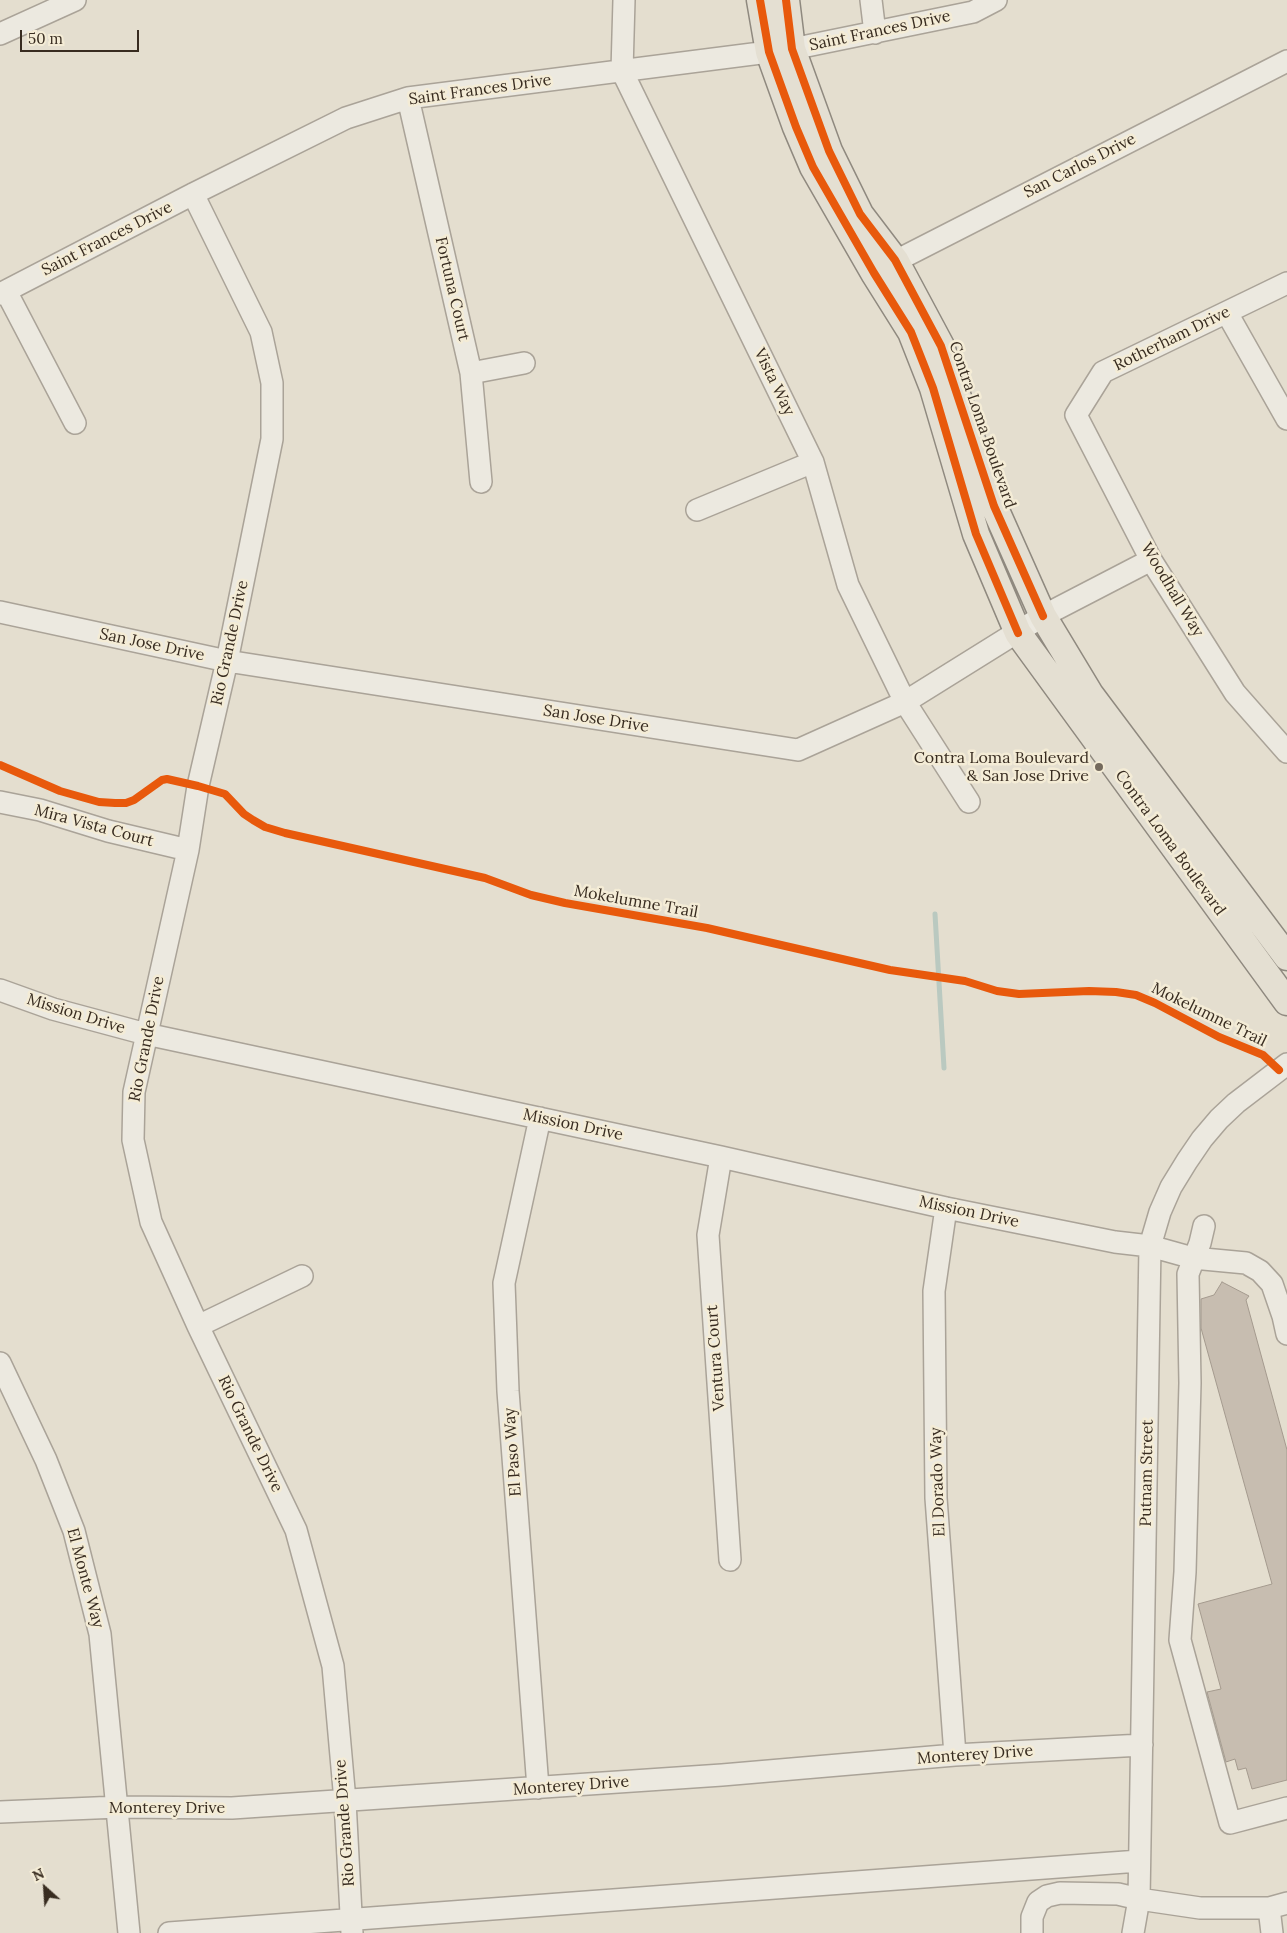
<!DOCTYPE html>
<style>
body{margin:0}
#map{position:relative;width:1287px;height:1933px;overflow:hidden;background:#e4decf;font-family:Lora,serif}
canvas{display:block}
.north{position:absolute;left:20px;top:1863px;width:50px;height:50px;-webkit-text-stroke:4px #f4ecd6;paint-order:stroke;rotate:334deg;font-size:14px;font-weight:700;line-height:20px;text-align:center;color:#382c20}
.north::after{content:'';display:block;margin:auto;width:18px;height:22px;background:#382c20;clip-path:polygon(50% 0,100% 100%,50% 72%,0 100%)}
.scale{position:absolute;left:20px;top:30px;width:119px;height:22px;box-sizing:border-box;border:2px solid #382c20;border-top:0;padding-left:6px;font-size:15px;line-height:18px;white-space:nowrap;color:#382c20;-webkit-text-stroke:4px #f4ecd6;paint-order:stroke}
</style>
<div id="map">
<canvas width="1287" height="1933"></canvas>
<div class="north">N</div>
<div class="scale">50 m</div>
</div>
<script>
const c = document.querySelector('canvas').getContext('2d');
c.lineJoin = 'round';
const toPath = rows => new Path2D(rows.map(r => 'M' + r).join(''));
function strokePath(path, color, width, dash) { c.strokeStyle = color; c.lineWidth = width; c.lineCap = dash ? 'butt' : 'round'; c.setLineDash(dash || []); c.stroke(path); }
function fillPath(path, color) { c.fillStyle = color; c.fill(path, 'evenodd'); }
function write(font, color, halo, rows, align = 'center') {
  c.font = font + ' Lora,serif'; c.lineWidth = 5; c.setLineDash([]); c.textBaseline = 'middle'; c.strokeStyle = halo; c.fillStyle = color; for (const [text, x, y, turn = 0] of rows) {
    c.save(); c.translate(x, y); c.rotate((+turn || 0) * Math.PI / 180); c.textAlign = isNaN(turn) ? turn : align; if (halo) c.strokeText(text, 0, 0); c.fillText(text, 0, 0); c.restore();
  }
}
const stream = toPath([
 [935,914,944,1068]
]);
const building = toPath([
 [1222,1282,1249,1296,1246,1300,1287,1450,1287,1780,1252,1789,1246,1768,1238,1770,1235,1759,1226,1762,1207,1692,1221,1689,1198,1604,1272,1584,1201,1328,1201,1299,1214,1295,1222,1282]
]);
const minor = toPath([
 [624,0,622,71,813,462,848,585,905,702,969,802],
 [871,0,875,33],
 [0,34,75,0],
 [408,98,471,373,481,482],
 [193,194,261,332,272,383,272,439,227,661,198,786,188,850,134,1092,133,1140,151,1222,198,1326,296,1530,333,1666,345,1801,352,1933],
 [882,268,1287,61],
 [1287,283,1103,372,1076,415,1151,560,1235,693,1287,752],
 [6,291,75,423],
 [0,294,193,194,346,118,408,98,792,49,973,12,996,0],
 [1227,313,1287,419],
 [471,373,524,363],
 [697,510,813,462],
 [0,612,227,661,798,750,905,702,1043,616,1151,560],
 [0,802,40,810,108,831,188,850],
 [0,990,53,1009,146,1034,721,1157,946,1208,1115,1242,1150,1246,1193,1258,1246,1263,1260,1271,1272,1284,1283,1316,1287,1334],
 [721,1157,708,1235,730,1560],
 [946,1208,934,1291,936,1498,955,1755],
 [1204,1226,1200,1243,1188,1274,1190,1383,1185,1572,1180,1640,1230,1823,1287,1808],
 [198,1326,302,1276],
 [0,1363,46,1460,74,1531,100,1634,129,1933],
 [538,1788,508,1391,504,1283,540,1118],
 [0,1812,118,1807,232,1808,722,1775,955,1755,1142,1745],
 [1269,1908,1272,1933],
 [169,1933,1139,1861],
 [1032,1933,1032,1917,1038,1902,1047,1896,1060,1893,1118,1894,1139,1899,1200,1908,1269,1908,1287,1903],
 [1133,1933,1139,1899,1150,1246,1160,1212,1171,1187,1187,1161,1202,1139,1219,1119,1236,1103,1287,1064]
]);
const major = toPath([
 [760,0,769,52,796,127,813,167,874,273,911,332,933,388,976,534,1018,633,1287,1002],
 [786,0,792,49,829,151,860,214,895,260,941,346,994,506,1043,616,1090,694,1287,957]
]);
const cycleway = toPath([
 [760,0,769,52,796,127,813,167,874,273,911,332,933,388,976,534,1018,633],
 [786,0,792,49,829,151,860,214,895,260,941,346,994,506,1043,616],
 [0,765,60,791,99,802,115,803,126,803,134,800,162,780,167,779,198,786,225,794,244,814,253,820,265,827,285,833,485,878,531,895,565,903,707,928,890,970,965,981,997,991,1019,994,1089,991,1116,992,1136,995,1155,1003,1219,1037,1263,1055,1279,1070]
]);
const markers = [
 [1099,767,5,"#746a5d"]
];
const streetNames = [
 ["Saint Frances Drive",880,31,-12],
 ["Saint Frances Drive",480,90,-8],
 ["San Carlos Drive",1080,166,-27],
 ["Saint Frances Drive",107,239,-27],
 ["Fortuna Court",452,289,77],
 ["Rotherham Drive",1172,339,-26],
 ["Vista Way",774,382,64],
 ["Contra Loma Boulevard",982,425,71],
 ["Woodhall Way",1172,590,59],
 ["Rio Grande Drive",230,643,-78],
 ["San Jose Drive",152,645,12],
 ["San Jose Drive",596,719,9],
 ["Mira Vista Court",94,826,15],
 ["Contra Loma Boulevard",1170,843,54],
 ["Mokelumne Trail",636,902,10],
 ["Mission Drive",76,1014,17],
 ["Mokelumne Trail",1209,1015,26],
 ["Rio Grande Drive",147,1039,-79],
 ["Mission Drive",573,1125,12],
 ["Mission Drive",969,1212,12],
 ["Ventura Court",716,1358,-94],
 ["Rio Grande Drive",250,1434,64],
 ["El Paso Way",513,1452,-94],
 ["Putnam Street",1147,1473,-89],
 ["El Dorado Way",938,1482,-92],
 ["El Monte Way",85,1578,75],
 ["Monterey Drive",975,1755,-4],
 ["Monterey Drive",571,1786,-4],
 ["Monterey Drive",167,1808],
 ["Rio Grande Drive",345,1823,-94]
];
const poiNames = [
 ["Contra Loma Boulevard",1089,758],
 ["& San Jose Drive",1089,776]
];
strokePath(stream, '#bac9c0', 5);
fillPath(building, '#c7bdb0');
strokePath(building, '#a49a8e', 1);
strokePath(minor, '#aaa398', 24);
strokePath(major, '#8f897f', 29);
strokePath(minor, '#ece9e0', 21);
strokePath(major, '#e4dfd2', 26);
strokePath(cycleway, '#e8590c', 8);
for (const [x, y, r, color] of markers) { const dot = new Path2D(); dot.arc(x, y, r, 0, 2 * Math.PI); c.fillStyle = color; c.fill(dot); strokePath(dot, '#f4ecd6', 2); }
write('16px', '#382c20', '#f4ecd6', streetNames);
write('16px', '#382c20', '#f4ecd6', poiNames, 'right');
</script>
